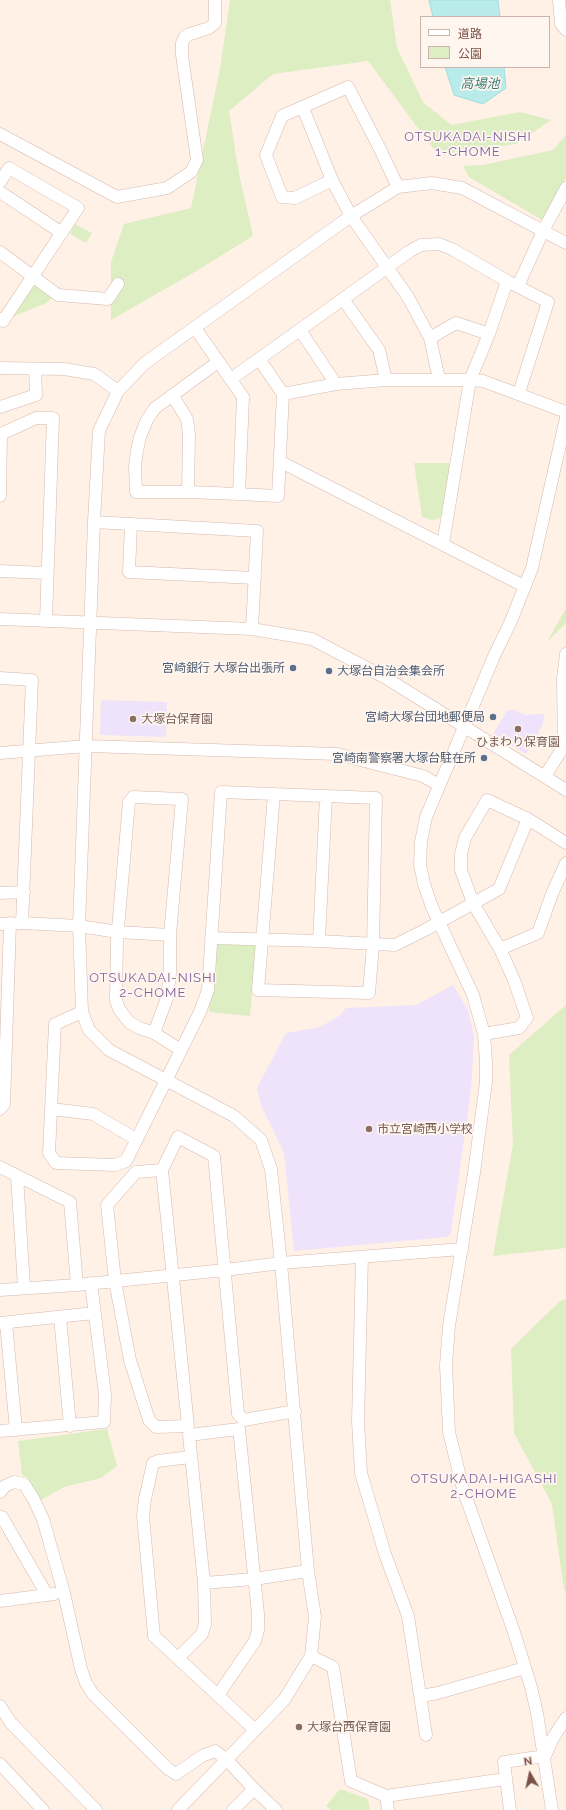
<!DOCTYPE html>
<meta charset="utf-8">
<style>
body{margin:0}
#map{position:relative;width:566px;height:1810px;overflow:hidden;background:#fff1e6;font-family:Raleway,"Noto Sans JP",sans-serif}
canvas{display:block}
.legend{position:absolute;left:420px;top:16px;width:130px;height:52px;box-sizing:border-box;background:#fff6ef;border:1px solid #cbb4ac;margin:0;padding:5px 7px;list-style:none;font-size:12px;color:#7c5147}
.legend li{display:flex;align-items:center;gap:8px;height:20px}
.legend b{width:20px;border:1px solid #cbb4ac}
.north{position:absolute;left:510px;top:1754px;width:40px;height:40px;-webkit-text-stroke:3px #fff6ef;paint-order:stroke;rotate:351deg;font-size:11px;font-weight:700;line-height:16px;text-align:center;color:#7c5147}
.north::after{content:'';display:block;margin:auto;width:14px;height:18px;background:#7c5147;clip-path:polygon(50% 0,100% 100%,50% 72%,0 100%)}
</style>
<div id="map">
<canvas width="566" height="1810"></canvas>
<ul class="legend">
<li><b style="height:5px;background:#fff"></b>道路</li>
<li><b style="height:11px;background:#dceec2"></b>公園</li>
</ul>
<div class="north">N</div>
</div>
<script>
const c = document.querySelector('canvas').getContext('2d');
c.lineJoin = 'round';
function fillPath(path, color) { c.fillStyle = color; c.fill(path, 'evenodd'); }
const toPath = rows => new Path2D(rows.map(r => 'M' + r).join(''));
function strokePath(path, color, width, dash) { c.strokeStyle = color; c.lineWidth = width; c.lineCap = dash ? 'butt' : 'round'; c.setLineDash(dash || []); c.stroke(path); }
function write(font, color, halo, rows, align = 'center') {
  c.font = font + ' Raleway,"Noto Sans JP",sans-serif'; c.lineWidth = 3.5; c.setLineDash([]); c.textBaseline = 'middle'; c.strokeStyle = halo; c.fillStyle = color; for (const [text, x, y, turn = 0] of rows) {
    c.save(); c.translate(x, y); c.rotate((+turn || 0) * Math.PI / 180); c.textAlign = isNaN(turn) ? turn : align; if (halo) c.strokeText(text, 0, 0); c.fillText(text, 0, 0); c.restore();
  }
}
const education = toPath([
 [101,700,167,702,166,737,100,735],
 [513,709,525,715,544,714,543,724,526,754,493,734,507,711],
 [453,985,468,1010,474,1037,471,1089,451,1233,447,1237,294,1251,284,1153,261,1105,257,1088,286,1033,320,1027,339,1016,346,1008,416,1005]
]);
const green = toPath([
 [230,0,390,0,397,48,423,102,451,125,520,112,551,120,516,144,438,155,368,61,273,74,229,111,239,174,253,236,193,273,111,320,111,262,124,224,191,208,220,69],
 [566,135,566,178,542,220,469,177,463,166,483,165,553,150],
 [75,224,92,233,86,243,70,234],
 [34,283,52,298,46,303,10,318],
 [414,463,450,463,443,515,438,519,432,520,422,517],
 [566,608,566,623,547,642],
 [215,943,256,946,250,1016,209,1012],
 [566,1005,566,1248,493,1256,513,1144,509,1055],
 [566,1299,566,1591,564,1590,552,1504,514,1433,511,1349,560,1301],
 [107,1429,117,1466,101,1478,64,1487,41,1500,27,1477,22,1475,18,1441],
 [340,1789,368,1799,370,1810,331,1810,326,1806]
]);
const water = toPath([
 [429,0,498,0,500,17,433,17,429,0],
 [445,67,504,67,506,88,483,104,454,95,445,67]
]);
const minor = toPath([
 [559,0,561,24,566,30],
 [303,108,332,180,351,216,408,297,430,338,439,379],
 [0,134,117,197,167,188,191,172,197,160,182,55,182,43,185,37,190,34,209,28,215,23,215,0],
 [332,180,295,198,282,197,266,155,282,116,348,87,379,147,398,187],
 [0,182,9,168,78,208,3,321,0,319],
 [0,192,62,233],
 [0,252,58,295,108,299,118,284],
 [518,286,543,231,566,188],
 [343,299,379,350,386,380],
 [195,328,243,397,239,494,188,492,136,492,135,466,137,451,140,437,147,420,155,408,218,362],
 [300,330,336,384],
 [430,338,456,323,489,334],
 [0,368,64,369,94,374,118,391],
 [231,379,410,251,421,245,439,244,452,249,507,281,548,302,519,393],
 [283,394,336,384,386,380,470,380,483,381,566,412],
 [172,395,187,419,189,435,188,492],
 [0,407,36,395,35,369],
 [281,462,524,586],
 [239,494,278,496,283,394,259,359],
 [0,496,1,434,36,418,53,418,46,620],
 [94,522,257,531,252,629],
 [131,524,129,572,255,578],
 [443,544,470,380,489,334,507,281],
 [0,571,47,573],
 [0,619,252,629,312,639,386,678,566,790],
 [0,678,32,680,22,923],
 [0,753,87,746,337,754,423,776,439,785],
 [545,776,564,746,563,679,566,654],
 [0,893,24,892],
 [0,924,22,923,79,926,118,932,170,935],
 [211,938,319,941,395,945,425,930,499,889,528,819],
 [319,941,326,796],
 [500,949,538,933,552,894,566,863],
 [82,1012,55,1024,49,1153,56,1163,115,1165,126,1161,200,1012,208,990,221,792,274,794,326,796,376,798,373,945,369,993,258,990,274,794],
 [154,1033,167,998,170,973,170,935,182,799,133,797,129,802,117,940,116,1000,119,1009,129,1022,139,1028,154,1033,181,1050],
 [484,1034,519,1028,527,1018,514,980,500,949,473,903,461,870,461,854,465,838,487,800,528,819,566,843],
 [0,1109,4,1104,10,923],
 [52,1109,93,1114,136,1139],
 [0,1167,70,1202,77,1285],
 [162,1170,136,1172,107,1205,115,1281,130,1360,149,1420,156,1427,188,1426,162,1170,178,1137,214,1156,238,1414,244,1420,295,1411],
 [17,1176,24,1287],
 [362,1258,358,1421,361,1473,385,1554,408,1616,426,1735],
 [0,1290,77,1285,225,1270,281,1263,462,1249],
 [60,1317,70,1426],
 [0,1323,94,1313],
 [6,1323,16,1430],
 [0,1431,104,1422,105,1395,91,1283],
 [190,1457,158,1461,153,1463,145,1499,143,1516,154,1636,255,1730],
 [0,1492,5,1486,14,1482,24,1484,33,1498,43,1519,64,1593,81,1669,86,1683,93,1694,168,1769,176,1774,202,1756,215,1751,227,1760,254,1789,276,1810],
 [2,1517,47,1595],
 [204,1583,254,1579,308,1571],
 [0,1601,54,1594],
 [311,1656,333,1667,351,1781,386,1796,505,1779],
 [178,1658,202,1634,205,1624,204,1583,189,1435,239,1429,258,1614,258,1630,255,1641,218,1695],
 [421,1696,438,1693,525,1668],
 [0,1706,11,1723,96,1810],
 [0,1764,43,1810],
 [386,1796,388,1810],
 [178,1810,284,1700,311,1656,315,1617,308,1571,281,1263,271,1169,261,1140,234,1116,109,1050,89,1030,82,1012,79,926,94,522,99,431,118,391,145,363,351,216,398,187,432,183,462,188,566,243],
 [233,1810,254,1789],
 [510,1810,504,1762,545,1756,553,1738,566,1718],
 [552,1810,537,1713,531,1687,514,1632,463,1489,449,1432,446,1365,449,1326,474,1173,486,1082,486,1062,484,1034,473,995,432,907,424,884,420,865,421,842,426,817,495,654,511,621,532,568,566,418]
]);
const markers = [
 [293,668,4,"#5c6f8a"],
 [329,671,4,"#5c6f8a"],
 [493,717,4,"#5c6f8a"],
 [133,719,4,"#8d6e63"],
 [518,729,4,"#8d6e63"],
 [484,758,4,"#5c6f8a"],
 [369,1129,4,"#8d6e63"],
 [299,1727,4,"#8d6e63"]
];
const serviceNames = [
 ["宮崎銀行 大塚台出張所",285,668],
 ["大塚台自治会集会所",337,671,"left"],
 ["宮崎大塚台団地郵便局",485,717],
 ["宮崎南警察署大塚台駐在所",476,758]
];
const educationNames = [
 ["大塚台保育園",141,719],
 ["ひまわり保育園",518,742,"center"],
 ["市立宮崎西小学校",377,1129],
 ["大塚台西保育園",307,1727]
];
const waterNames = [
 ["高場池",480,84]
];
const neighbourhoodNames = [
 ["OTSUKADAI-NISHI",468,137],
 ["1-CHOME",468,152],
 ["OTSUKADAI-NISHI",153,978],
 ["2-CHOME",153,993],
 ["OTSUKADAI-HIGASHI",484,1479],
 ["2-CHOME",484,1494]
];
fillPath(education, '#eee3fb');
fillPath(green, '#dceec2');
fillPath(water, '#b8ebe9');
strokePath(water, '#9ddedd', 1);
strokePath(minor, '#d5b8ad', 13);
strokePath(minor, '#fff', 12);
for (const [x, y, r, color] of markers) { const dot = new Path2D(); dot.arc(x, y, r, 0, 2 * Math.PI); c.fillStyle = color; c.fill(dot); strokePath(dot, '#fff6ef', 1.5); }
write('12px', '#4e5e75', '#fff6ef', serviceNames, 'right');
write('12px', '#785e54', '#fff6ef', educationNames, 'left');
write('italic 13px', '#367b7a', '#fff6ef', waterNames);
c.letterSpacing = '1px';
write('13px', '#80639f', '#fff6ef', neighbourhoodNames);
c.letterSpacing = '0px';
</script>
